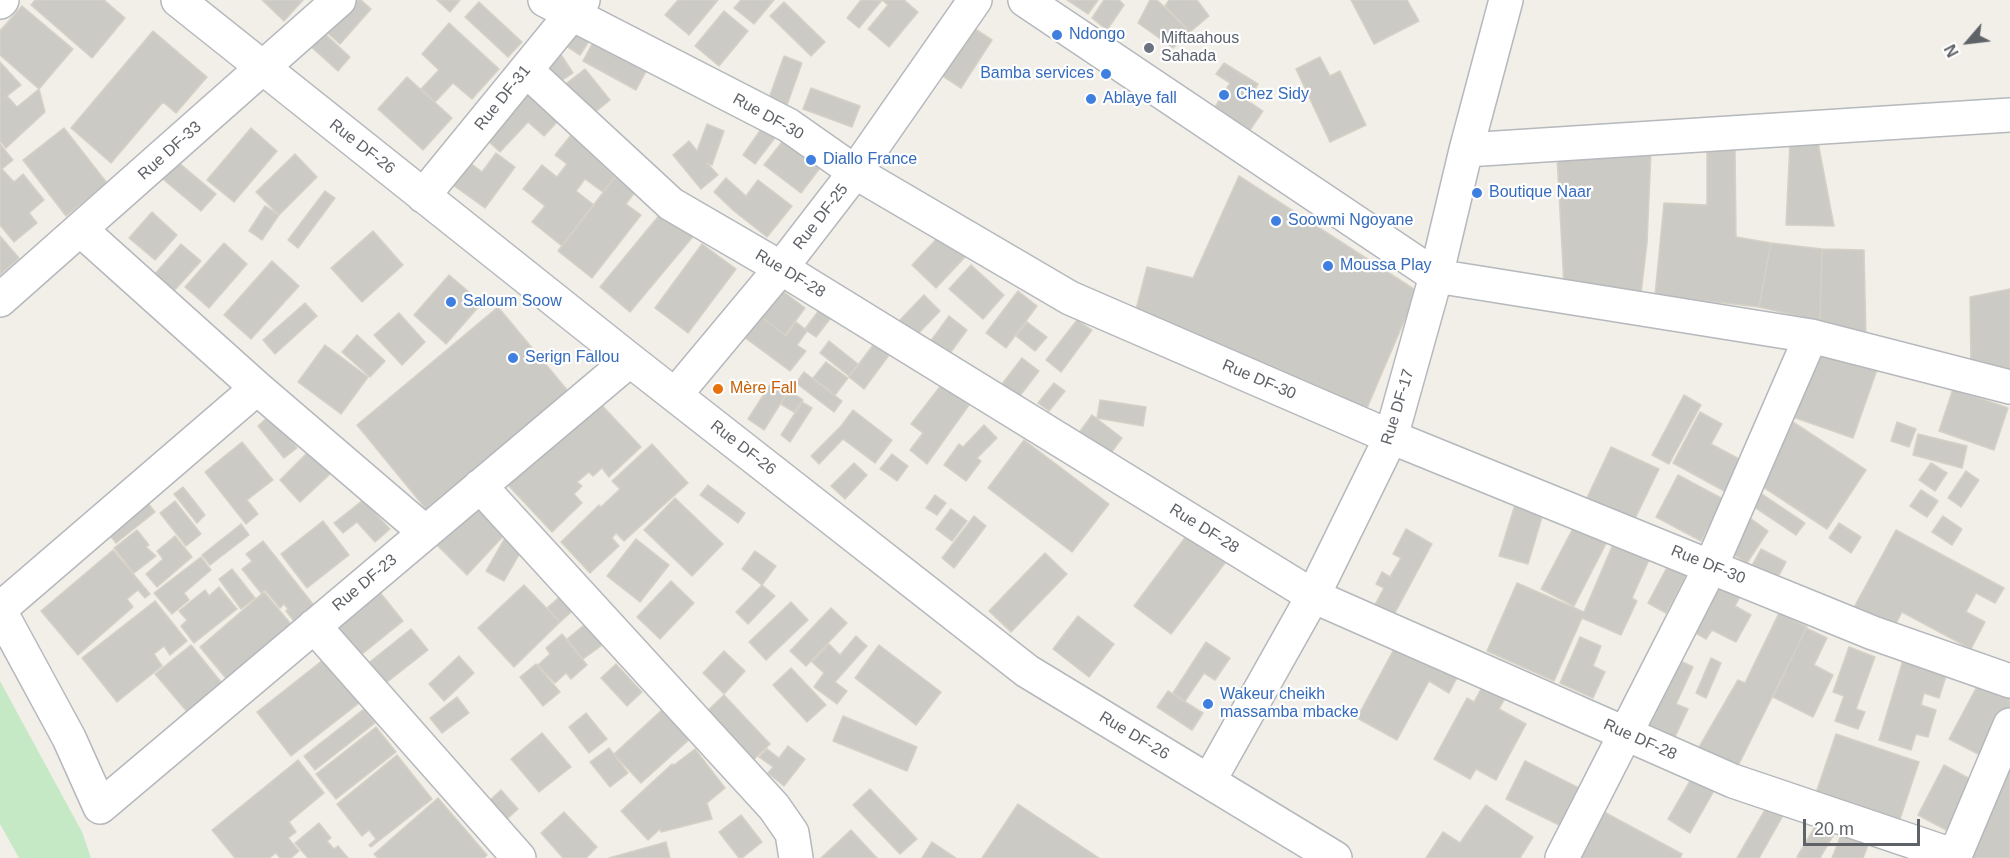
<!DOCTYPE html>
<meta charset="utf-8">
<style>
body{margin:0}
#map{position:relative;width:2010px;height:858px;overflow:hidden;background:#f1efe8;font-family:Arial,sans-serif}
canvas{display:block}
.north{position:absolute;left:1938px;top:12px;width:60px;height:60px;-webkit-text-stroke:4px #fff;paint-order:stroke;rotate:242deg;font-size:16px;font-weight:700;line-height:24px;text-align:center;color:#5f6368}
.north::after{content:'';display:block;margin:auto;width:21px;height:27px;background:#5f6368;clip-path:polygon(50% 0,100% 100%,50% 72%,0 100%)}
.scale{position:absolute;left:1803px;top:819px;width:117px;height:27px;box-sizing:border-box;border:3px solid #5f6368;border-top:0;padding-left:8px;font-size:18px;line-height:21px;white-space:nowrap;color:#5f6368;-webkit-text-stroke:4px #fff;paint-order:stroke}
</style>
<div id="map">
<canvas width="2010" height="858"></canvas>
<div class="north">N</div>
<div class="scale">20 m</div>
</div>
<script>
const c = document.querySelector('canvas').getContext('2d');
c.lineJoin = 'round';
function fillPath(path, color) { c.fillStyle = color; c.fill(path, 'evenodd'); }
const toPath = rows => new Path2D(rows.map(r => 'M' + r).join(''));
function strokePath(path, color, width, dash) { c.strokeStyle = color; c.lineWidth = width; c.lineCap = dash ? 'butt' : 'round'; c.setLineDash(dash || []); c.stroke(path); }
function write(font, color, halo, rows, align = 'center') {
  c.font = font + ' Arial,sans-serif'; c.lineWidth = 4.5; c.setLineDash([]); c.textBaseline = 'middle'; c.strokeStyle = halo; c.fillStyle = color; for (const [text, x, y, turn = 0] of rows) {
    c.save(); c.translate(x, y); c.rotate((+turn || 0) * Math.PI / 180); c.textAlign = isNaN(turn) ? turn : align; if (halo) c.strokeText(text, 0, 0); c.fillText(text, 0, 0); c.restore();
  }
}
const green = toPath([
 [0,681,82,832,91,858,19,858,0,824]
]);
const building = toPath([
 [35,0,104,0,125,18,92,58,31,5,35,0],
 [262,0,303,0,284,21,262,0],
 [347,0,361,0,371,9,340,44,322,28,347,0],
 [437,0,460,0,450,12,437,0],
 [678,0,718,0,689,35,665,15,678,0],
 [741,0,774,0,754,24,734,8,741,0],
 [861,0,904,0,918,12,889,47,868,29,888,5,882,0,859,28,847,18,861,0],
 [1067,0,1098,0,1088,14,1067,0],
 [1104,0,1119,0,1124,5,1107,30,1092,18,1104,0],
 [1150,0,1157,0,1190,32,1173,48,1138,23,1150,0],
 [1169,0,1197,0,1209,16,1190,32,1165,6,1169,0],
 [1351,0,1407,0,1419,21,1374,44,1351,0],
 [479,2,522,42,508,57,465,17,479,2],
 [784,2,825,42,811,56,770,16,784,2],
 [22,6,73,49,39,89,0,55,0,31,22,6],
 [724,11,748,31,719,66,695,46,724,11],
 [570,19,593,35,580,55,557,40,570,19],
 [963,21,992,40,961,88,932,69,963,21],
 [449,23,499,69,472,99,453,83,435,102,421,89,439,70,422,54,449,23],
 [321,30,350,57,338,71,308,44,321,30],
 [153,31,207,77,176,113,163,102,111,163,71,128,153,31],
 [598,33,651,62,636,90,583,61,598,33],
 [556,47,573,73,555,85,537,59,556,47],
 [784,56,802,63,787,105,769,98,784,56],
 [1320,57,1330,76,1340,71,1366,125,1330,142,1296,69,1320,57],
 [0,62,21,85,7,96,17,107,39,89,45,112,6,148,0,141,0,62],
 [1224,63,1258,84,1248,101,1263,111,1250,130,1215,107,1230,83,1216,74,1224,63],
 [585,69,610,100,588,118,563,86,585,69],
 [407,77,452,118,423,150,378,109,407,77],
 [527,86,558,121,544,136,528,122,500,152,482,135,527,86],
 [811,88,860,106,852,127,803,109,811,88],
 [707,124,724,131,712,165,707,163,718,175,701,189,673,155,689,141,697,151,707,124],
 [764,125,777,135,755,164,743,155,764,125],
 [64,128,107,183,66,216,23,160,64,128],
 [251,128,277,151,234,202,207,180,251,128],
 [789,133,826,160,801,193,764,165,789,133],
 [571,135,615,177,603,192,585,179,576,191,594,205,562,246,532,222,545,206,523,189,542,165,557,177,567,164,555,155,571,135],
 [1817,137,1834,226,1786,225,1790,142,1817,137],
 [0,144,13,160,2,169,14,182,23,174,44,200,29,213,37,223,14,242,0,225,0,144],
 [1735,147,1736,237,1771,243,1759,307,1655,295,1664,203,1707,205,1707,151,1735,147],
 [1651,151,1647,243,1640,302,1564,286,1557,156,1651,151],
 [496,153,515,167,485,208,443,178,460,155,482,172,496,153],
 [295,154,317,177,279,215,256,192,295,154],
 [172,157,216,194,201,211,158,175,172,157],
 [1239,176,1417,291,1367,408,1134,317,1147,267,1193,278,1239,176],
 [615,177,635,192,626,204,641,215,592,278,558,251,615,177],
 [726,178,746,196,758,180,792,206,767,237,734,211,714,192,726,178],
 [325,191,335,198,298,248,288,240,325,191],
 [265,206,279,215,262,240,249,231,265,206],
 [666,207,696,233,630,312,600,287,666,207],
 [152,212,177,235,155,260,129,238,152,212],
 [373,231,403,265,362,302,331,268,373,231],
 [942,233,966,256,936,288,912,265,942,233],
 [0,236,19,258,0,275,0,236],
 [224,243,247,264,209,308,185,287,224,243],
 [1771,243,1822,249,1820,321,1759,307,1771,243],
 [181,244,201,261,173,292,154,275,181,244],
 [702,244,736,269,688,333,655,308,702,244],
 [1822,249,1864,250,1866,340,1820,321,1822,249],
 [272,261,299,286,251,339,224,315,272,261],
 [971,265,1004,295,983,319,949,289,971,265],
 [449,275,482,303,446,344,414,315,449,275],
 [780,289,805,308,785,335,760,316,780,289],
 [2010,289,2010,376,1971,367,1970,297,2010,289],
 [1018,291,1037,306,1006,348,986,333,1018,291],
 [924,295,940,311,914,338,897,323,924,295],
 [825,302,836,311,816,337,807,331,797,345,806,351,790,371,744,337,760,316,786,336,796,322,805,329,825,302],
 [305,303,317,316,275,354,263,340,305,303],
 [498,307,568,391,426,509,357,425,498,307],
 [399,313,425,342,402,365,374,335,399,313],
 [949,316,967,330,948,356,930,342,949,316],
 [1077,320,1092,330,1061,372,1046,360,1077,320],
 [1027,322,1047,337,1035,351,1016,336,1027,322],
 [357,335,385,361,370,377,342,352,357,335],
 [880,336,895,347,864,389,849,377,880,336],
 [829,341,858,364,849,376,820,353,829,341],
 [325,345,368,377,341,414,298,382,325,345],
 [1817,346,1878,367,1853,438,1793,417,1817,346],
 [1022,358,1039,371,1019,397,1002,384,1022,358],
 [826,362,848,378,835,395,813,378,826,362],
 [804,372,842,401,834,412,796,383,804,372],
 [773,380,789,390,764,430,748,419,773,380],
 [1054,383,1065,391,1049,411,1038,403,1054,383],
 [942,384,969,405,927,464,910,450,923,433,911,424,942,384],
 [1953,389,2008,408,1994,450,1939,431,1953,389],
 [789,390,803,400,794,412,781,404,789,390],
 [1684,395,1701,405,1669,464,1652,455,1684,395],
 [597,400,641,447,609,477,602,468,593,476,589,472,577,482,582,486,574,494,582,503,552,532,507,484,597,400],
 [1100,400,1146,407,1143,426,1097,418,1100,400],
 [802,402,812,408,790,442,781,435,802,402],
 [853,410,892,440,875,463,843,439,819,464,811,456,841,426,853,410],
 [1700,412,1722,424,1711,444,1743,461,1726,492,1673,463,1700,412],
 [270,415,297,448,284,458,258,426,270,415],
 [1092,415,1122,438,1108,457,1078,434,1092,415],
 [1790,420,1866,470,1827,529,1751,479,1790,420],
 [1897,422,1916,429,1909,447,1891,441,1897,422],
 [984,425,997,438,977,458,981,461,966,481,944,465,959,444,963,447,984,425],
 [1918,434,1967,446,1962,468,1913,455,1918,434],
 [1024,440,1109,504,1072,552,988,488,1024,440],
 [242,442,273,480,247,500,258,514,246,524,205,472,242,442],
 [652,444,688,483,624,541,616,533,612,538,619,546,590,573,561,542,599,505,601,507,620,489,612,481,652,444],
 [1611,447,1659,469,1631,527,1584,504,1611,447],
 [309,451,330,474,300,502,280,480,309,451],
 [892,454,908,466,897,481,880,469,892,454],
 [854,463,867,475,845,499,831,486,854,463],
 [1931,463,1947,473,1935,491,1919,480,1931,463],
 [1966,471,1979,480,1961,507,1948,498,1966,471],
 [1678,475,1723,499,1701,541,1656,517,1678,475],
 [708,485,745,513,738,523,700,495,708,485],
 [183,487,205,515,197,523,174,494,183,487],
 [1921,490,1938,501,1927,517,1910,506,1921,490],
 [1759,492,1805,523,1796,535,1751,505,1759,492],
 [935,495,946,503,937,515,926,508,935,495],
 [1518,495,1546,504,1528,564,1499,556,1518,495],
 [368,496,376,507,372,510,390,529,375,542,357,522,343,533,334,523,368,496],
 [143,497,155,512,116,543,104,528,143,497],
 [675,498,723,544,692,576,644,530,675,498],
 [480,499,510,529,467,575,436,544,480,499],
 [175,501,201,534,186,546,160,513,175,501],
 [951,509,967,521,952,541,936,529,951,509],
 [974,516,986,526,954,568,942,558,974,516],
 [1943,516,1962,529,1952,545,1932,532,1943,516],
 [1579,517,1611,534,1574,606,1541,589,1579,517],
 [1750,518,1768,531,1747,563,1728,551,1750,518],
 [323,521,349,555,307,588,281,554,323,521],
 [1839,523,1861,537,1851,553,1829,538,1839,523],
 [241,524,249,535,210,565,202,555,241,524],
 [1406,529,1432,544,1389,624,1370,614,1384,588,1376,584,1382,572,1390,577,1401,558,1393,554,1406,529],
 [137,530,149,545,146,547,156,556,134,573,114,548,137,530],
 [1896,530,2004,588,1995,603,1976,593,1966,612,1985,622,1971,649,1902,612,1891,633,1852,611,1896,530],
 [1190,531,1228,559,1171,634,1134,606,1190,531],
 [1617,535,1653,551,1632,598,1637,601,1621,635,1582,618,1554,681,1487,651,1517,583,1584,612,1617,535],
 [175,536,192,557,157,587,146,574,163,559,157,551,175,536],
 [506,536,524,546,504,581,486,571,506,536],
 [636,539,669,565,640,602,607,576,636,539],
 [263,541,320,613,300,629,286,611,288,609,284,604,280,608,265,590,261,593,242,569,252,561,246,554,263,541],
 [1761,549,1786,562,1775,583,1750,569,1761,549],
 [113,550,150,594,145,598,138,590,127,599,133,607,78,655,41,611,113,550],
 [755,551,776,566,762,585,742,569,755,551],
 [1045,553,1067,574,1011,632,989,611,1045,553],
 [1673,556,1691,566,1666,613,1648,603,1673,556],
 [201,557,211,570,184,593,189,600,172,614,154,593,201,557],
 [232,569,255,598,241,609,219,579,232,569],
 [1712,577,1742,593,1735,606,1751,615,1736,642,1712,630,1706,639,1685,627,1712,577],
 [671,581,694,603,660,639,637,617,671,581],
 [524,585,560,622,514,667,478,628,524,585],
 [762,585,775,596,748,624,736,612,762,585],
 [219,587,237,609,194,643,181,626,187,620,179,611,205,590,209,596,219,587],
 [378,590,403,621,356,659,331,627,378,590],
 [264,592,295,629,234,688,200,647,264,592],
 [565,592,578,606,560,622,547,608,565,592],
 [155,601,187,641,170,655,164,646,154,654,162,666,117,702,82,658,155,601],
 [791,602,808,620,766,660,749,642,791,602],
 [831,608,847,623,806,666,790,651,831,608],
 [1779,613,1807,627,1733,776,1695,754,1738,680,1745,683,1779,613],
 [1078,616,1114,644,1089,677,1053,649,1078,616],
 [588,622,605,643,583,659,567,639,588,622],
 [1806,628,1827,638,1814,665,1833,675,1813,717,1773,697,1806,628],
 [411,629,428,650,377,690,361,669,411,629],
 [562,634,587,665,571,679,566,673,555,683,538,665,550,654,546,648,562,634],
 [856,636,867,646,835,682,847,691,837,704,814,687,824,673,812,662,829,644,840,655,856,636],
 [1401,636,1461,670,1449,693,1429,681,1397,740,1357,718,1401,636],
 [1580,637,1601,646,1593,666,1605,672,1593,698,1560,683,1580,637],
 [1206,642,1230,658,1215,680,1204,673,1185,701,1173,693,1206,642],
 [191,645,230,693,195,721,155,674,191,645],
 [879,645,941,692,916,725,855,678,879,645],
 [1849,647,1875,657,1856,709,1865,712,1858,729,1835,721,1844,696,1833,692,1849,647],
 [724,651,745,671,724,694,703,673,724,651],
 [328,656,363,700,291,756,257,712,328,656],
 [459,656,474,673,444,701,429,684,459,656],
 [1670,656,1693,667,1676,704,1688,709,1675,737,1641,722,1670,656],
 [1711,658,1721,663,1706,698,1696,693,1711,658],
 [1903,660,1947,673,1939,698,1924,693,1921,705,1936,710,1928,737,1916,734,1911,750,1879,740,1903,660],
 [536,664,560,692,543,706,520,677,536,664],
 [616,664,642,692,627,706,601,678,616,664],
 [791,668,826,705,807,722,773,685,791,668],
 [1487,678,1509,691,1499,709,1526,724,1496,780,1476,769,1470,779,1434,759,1467,698,1474,702,1487,678],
 [1981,679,2010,695,2010,709,1984,757,1949,739,1981,679],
 [1168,691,1203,713,1192,730,1157,707,1168,691],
 [724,695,770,744,748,765,702,716,724,695],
 [457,697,469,713,442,733,430,718,457,697],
 [664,708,691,738,641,783,614,754,664,708],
 [364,709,375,723,315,770,304,756,364,709],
 [586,713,607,739,589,753,569,727,586,713],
 [843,716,917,747,907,771,833,741,843,716],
 [376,727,396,752,336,799,316,774,376,727],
 [542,733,571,767,539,792,511,759,542,733],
 [1836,734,1919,762,1897,828,1814,799,1836,734],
 [788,746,805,759,784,786,768,773,773,767,759,757,767,749,779,758,788,746],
 [609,748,628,773,610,787,590,762,609,748],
 [695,749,725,788,707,803,712,819,661,832,660,829,648,840,621,811,672,764,674,765,695,749],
 [397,755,432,799,371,847,369,845,376,839,369,830,362,836,337,804,397,755],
 [298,760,324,793,289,822,296,832,288,838,299,851,291,858,280,858,276,853,269,858,235,858,212,830,298,760],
 [2010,760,2010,858,1961,858,2010,760],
 [1525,761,1579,788,1561,826,1506,799,1525,761],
 [1944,765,1974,781,1948,831,1918,815,1944,765],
 [1697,769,1719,782,1690,833,1668,819,1697,769],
 [870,789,917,839,900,854,853,805,870,789],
 [501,790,518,809,507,819,490,800,501,790],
 [1773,796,1789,805,1759,858,1737,858,1773,796],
 [438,798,487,855,484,858,378,858,374,854,438,798],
 [1018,804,1099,858,982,858,1018,804],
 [1486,805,1533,837,1520,858,1426,858,1443,832,1460,843,1486,805],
 [1593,806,1682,854,1680,858,1566,858,1593,806],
 [564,812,597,847,586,858,563,858,541,833,564,812],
 [1823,813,1840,824,1820,858,1799,858,1797,857,1823,813],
 [741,815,762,842,742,858,739,858,719,832,741,815],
 [1846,822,1873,833,1863,858,1832,858,1846,822],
 [319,823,331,838,327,841,334,849,338,846,348,858,308,858,295,843,319,823],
 [851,830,877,858,821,858,851,830],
 [666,842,670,858,609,858,666,842],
 [932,842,956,858,922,858,932,842]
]);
const minor = toPath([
 [178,0,630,360,1027,671,1335,858],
 [545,0,788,125,855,172,1070,298,1391,437,1873,633,2010,681],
 [1025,0,1436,276,1811,336,2010,387],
 [0,2,2,0],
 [526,70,671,204,781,268,1313,596,1733,781,1955,856],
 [1466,150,2010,115],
 [423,196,583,0],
 [81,230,257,388,425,532],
 [0,300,339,0],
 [675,395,781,268,855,172,975,0],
 [480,486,774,807,792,833,796,858],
 [0,609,257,388],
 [0,611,69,738,100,807,630,360],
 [314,626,519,858],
 [1209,781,1313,596,1391,437,1436,276,1466,150,1506,0],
 [1562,858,1711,566,1811,336],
 [1954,858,2010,725]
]);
const markers = [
 [1057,35,6,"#3f7fe0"],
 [1149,48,6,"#6b7280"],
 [1106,74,6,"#3f7fe0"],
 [1224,95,6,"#3f7fe0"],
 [1091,99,6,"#3f7fe0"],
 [811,160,6,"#3f7fe0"],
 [1477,193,6,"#3f7fe0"],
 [1276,221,6,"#3f7fe0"],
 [1328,266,6,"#3f7fe0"],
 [451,302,6,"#3f7fe0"],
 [513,358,6,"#3f7fe0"],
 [718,389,6,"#e8710a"],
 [1208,704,6,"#3f7fe0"]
];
const shopNames = [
 ["Ndongo",1069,35],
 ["Bamba services",1094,74,"right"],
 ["Chez Sidy",1236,95],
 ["Ablaye fall",1103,99],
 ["Diallo France",823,160],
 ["Boutique Naar",1489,193],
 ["Soowmi Ngoyane",1288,221],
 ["Moussa Play",1340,266],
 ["Saloum Soow",463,302],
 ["Serign Fallou",525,358],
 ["Wakeur cheikh",1220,695],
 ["massamba mbacke",1220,713]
];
const worshipNames = [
 ["Miftaahous",1161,39],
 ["Sahada",1161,57]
];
const streetNames = [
 ["Rue DF-31",503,98,-51],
 ["Rue DF-30",768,117,29],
 ["Rue DF-26",362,147,38],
 ["Rue DF-33",170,151,-42],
 ["Rue DF-25",821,217,-52],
 ["Rue DF-28",790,274,31],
 ["Rue DF-30",1259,380,23],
 ["Rue DF-17",1398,407,-73],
 ["Rue DF-26",743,448,38],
 ["Rue DF-28",1204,529,32],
 ["Rue DF-30",1708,565,22],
 ["Rue DF-23",365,583,-40],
 ["Rue DF-26",1134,736,31],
 ["Rue DF-28",1640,740,24]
];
const foodNames = [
 ["Mère Fall",730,389]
];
fillPath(green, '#c5e8c5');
fillPath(building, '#cccac5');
strokePath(building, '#d6d1c6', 1.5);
strokePath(minor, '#b5b8bc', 36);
strokePath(minor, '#fff', 33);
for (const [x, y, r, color] of markers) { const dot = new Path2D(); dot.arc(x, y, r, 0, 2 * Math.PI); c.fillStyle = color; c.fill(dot); strokePath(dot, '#fff', 2); }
write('16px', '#366cbe', '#fff', shopNames, 'left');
write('16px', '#5b616d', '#fff', worshipNames, 'left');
write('16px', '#5f6368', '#fff', streetNames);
write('16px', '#c56008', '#fff', foodNames, 'left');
</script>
